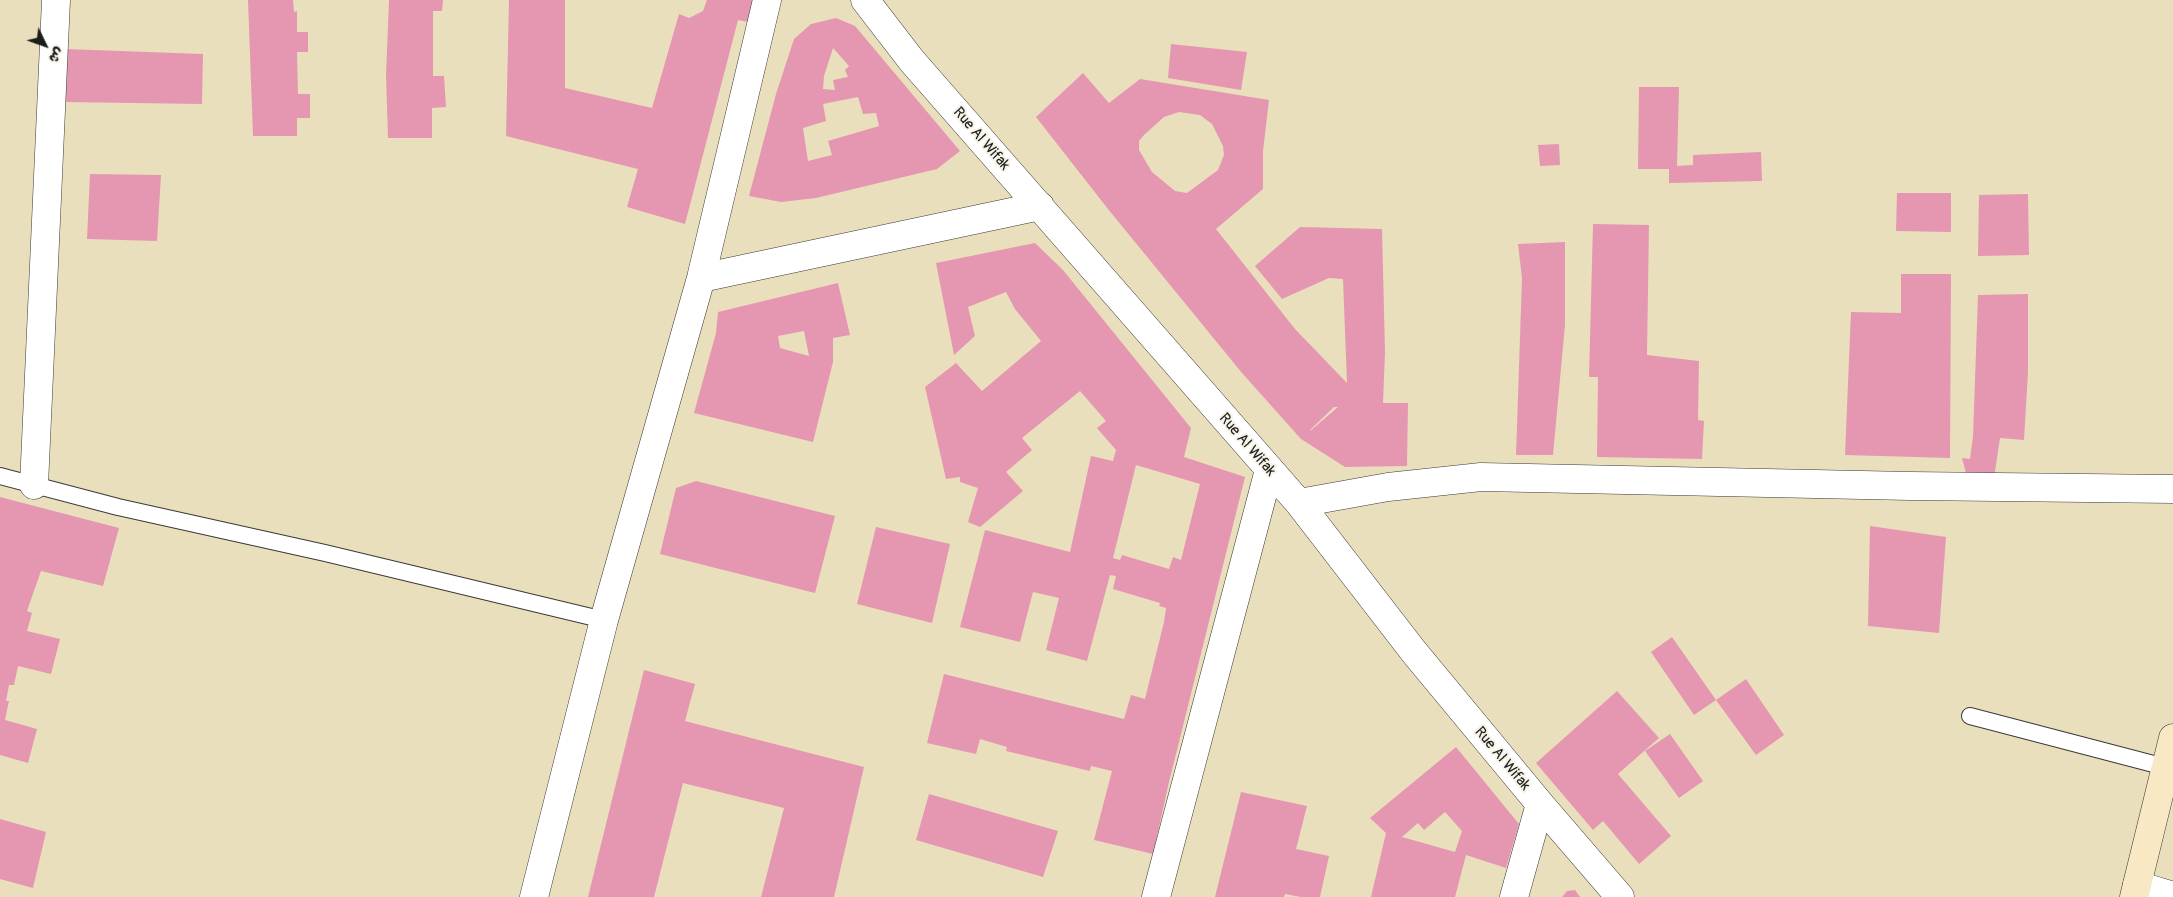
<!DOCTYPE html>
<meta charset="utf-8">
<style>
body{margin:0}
#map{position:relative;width:2173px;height:897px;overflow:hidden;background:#e9dfbc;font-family:Pangolin,"Playpen Sans Arabic",sans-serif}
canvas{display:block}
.north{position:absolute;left:20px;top:20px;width:50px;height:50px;-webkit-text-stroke:4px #f7f3e8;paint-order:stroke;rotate:132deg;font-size:14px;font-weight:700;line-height:20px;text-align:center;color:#1c1c1c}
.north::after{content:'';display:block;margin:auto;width:18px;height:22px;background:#1c1c1c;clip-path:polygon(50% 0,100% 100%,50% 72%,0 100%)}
</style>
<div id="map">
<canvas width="2173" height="897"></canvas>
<div class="north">ش</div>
</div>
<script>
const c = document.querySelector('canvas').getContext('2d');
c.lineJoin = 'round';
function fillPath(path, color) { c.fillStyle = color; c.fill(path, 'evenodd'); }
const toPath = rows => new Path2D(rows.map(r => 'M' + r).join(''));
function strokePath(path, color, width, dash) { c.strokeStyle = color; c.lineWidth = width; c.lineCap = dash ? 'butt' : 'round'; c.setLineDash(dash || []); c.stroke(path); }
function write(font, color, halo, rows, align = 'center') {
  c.font = font + ' Pangolin,sans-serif'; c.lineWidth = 4; c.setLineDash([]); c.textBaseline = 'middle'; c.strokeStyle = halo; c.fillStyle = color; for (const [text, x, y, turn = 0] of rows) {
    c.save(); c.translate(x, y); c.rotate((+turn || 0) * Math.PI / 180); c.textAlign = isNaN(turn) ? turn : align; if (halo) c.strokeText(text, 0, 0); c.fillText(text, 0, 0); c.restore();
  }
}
const building = toPath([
 [248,0,293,0,294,12,297,11,297,32,308,32,308,52,297,52,298,94,310,94,310,118,297,118,297,136,253,136],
 [389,0,443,0,442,11,433,11,433,76,444,76,446,107,432,108,432,138,388,138,386,75],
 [509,0,565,0,565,88,652,108,679,14,689,18,703,11,707,0,754,0,748,22,738,20,685,224,627,207,638,169,506,136],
 [836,18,855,26,960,151,937,169,816,198,781,202,749,196,776,94,794,39,811,24],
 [833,48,849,66,845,70,848,77,833,80,835,90,823,89,824,76],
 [858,97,863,114,876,113,879,126,828,141,832,155,808,161,803,128,826,121,823,104],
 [1171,44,1247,52,1241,90,1168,78],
 [65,49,203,54,202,104,64,102],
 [1083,73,1109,103,1140,79,1269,100,1263,151,1263,189,1216,229,1295,329,1347,383,1343,279,1329,278,1282,299,1255,266,1300,227,1382,229,1385,352,1383,403,1408,403,1407,466,1345,467,1301,439,1242,373,1108,209,1036,117],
 [1179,112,1200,115,1212,124,1223,146,1224,155,1218,170,1187,193,1175,191,1152,172,1139,150,1139,141,1144,135,1164,117],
 [1334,407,1338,407,1310,431,1310,430],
 [1639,87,1679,87,1677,166,1693,165,1693,155,1761,152,1762,181,1669,183,1669,169,1638,169],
 [1559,144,1560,165,1540,166,1538,145],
 [90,174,161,175,157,241,87,239],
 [1897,193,1951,193,1951,232,1896,231],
 [2028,194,2029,255,1978,256,1979,195],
 [1593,224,1649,225,1647,355,1699,361,1698,420,1704,421,1702,459,1597,457,1598,377,1589,377],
 [1565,242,1565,325,1553,455,1516,455,1522,278,1518,244],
 [1035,243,1063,270,1191,428,1184,457,1245,477,1169,782,1153,854,1094,840,1112,771,1091,766,1090,771,1006,751,1007,747,980,739,976,754,927,743,944,674,1124,719,1131,695,1145,699,1164,622,1166,608,1159,606,1160,603,1113,589,1116,576,1110,575,1087,661,1046,650,1059,598,1033,592,1020,642,960,627,985,530,1070,552,1091,456,1113,461,1116,450,1097,428,1106,421,1080,391,1022,438,1032,450,1006,472,1023,491,980,527,968,522,978,488,960,482,960,477,946,479,925,387,956,363,982,391,1041,341,1015,309,1006,292,968,307,975,336,954,355,936,263],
 [1136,465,1200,484,1181,560,1173,557,1169,569,1122,555,1120,560,1113,558],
 [1901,274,1951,274,1950,458,1845,455,1851,312,1901,313],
 [838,283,850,335,833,338,833,362,813,442,694,413,716,333,718,312],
 [804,331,809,356,780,348,778,336],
 [2028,294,2028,372,2024,440,2000,438,1994,478,1967,477,1962,458,1970,459,1973,436,1978,295],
 [696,481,835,516,815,593,660,554,676,488],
 [0,497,119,528,103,586,41,571,27,611,32,613,27,631,60,639,51,674,18,666,14,685,9,685,6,701,9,701,5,720,37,729,28,763,0,755],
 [1870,526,1946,537,1939,633,1868,626],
 [876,527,950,544,932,623,857,604],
 [1672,637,1716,700,1694,715,1651,652],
 [644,670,695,684,685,721,864,767,834,897,761,897,784,808,683,783,654,897,588,897],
 [1746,679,1784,735,1756,755,1716,700],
 [1617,691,1659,738,1618,774,1671,836,1639,864,1603,821,1593,830,1536,763],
 [1670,734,1703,781,1679,798,1645,751],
 [1456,747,1519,824,1506,868,1466,855,1455,897,1371,897,1386,833,1370,818],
 [1445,812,1462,831,1455,852,1402,837,1418,823,1424,830],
 [1241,792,1307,806,1296,849,1329,856,1320,897,1301,897,1285,894,1284,897,1215,897],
 [929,794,1058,831,1043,877,916,840],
 [0,819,46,832,33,888,0,879],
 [1575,890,1580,897,1562,897,1567,891]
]);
const lane = toPath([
 [0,476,118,507,325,553,604,620],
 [1970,716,2165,767]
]);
const street = toPath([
 [865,0,912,61,1299,503,1414,652,1540,804,1620,897],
 [701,278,1040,206],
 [34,485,56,0],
 [1299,503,1388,487,1481,477,1910,486,2173,489],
 [2137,885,2173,896],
 [534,897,604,620,701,278,767,0],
 [1156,897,1269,470],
 [1514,897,1540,804]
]);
const secondary = toPath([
 [2134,897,2173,738]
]);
const streetNames = [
 ["Rue Al Wifak",981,139,49],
 ["Rue Al Wifak",1247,445,49],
 ["Rue Al Wifak",1502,759,50]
];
fillPath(building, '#e597b1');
strokePath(lane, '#3b3934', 18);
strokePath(street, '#3b3934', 29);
strokePath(secondary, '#3b3934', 29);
strokePath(lane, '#fff', 16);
strokePath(street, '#fff', 28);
strokePath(secondary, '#f8e8c3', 28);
write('15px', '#1c1c1c', '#f7f3e8', streetNames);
</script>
